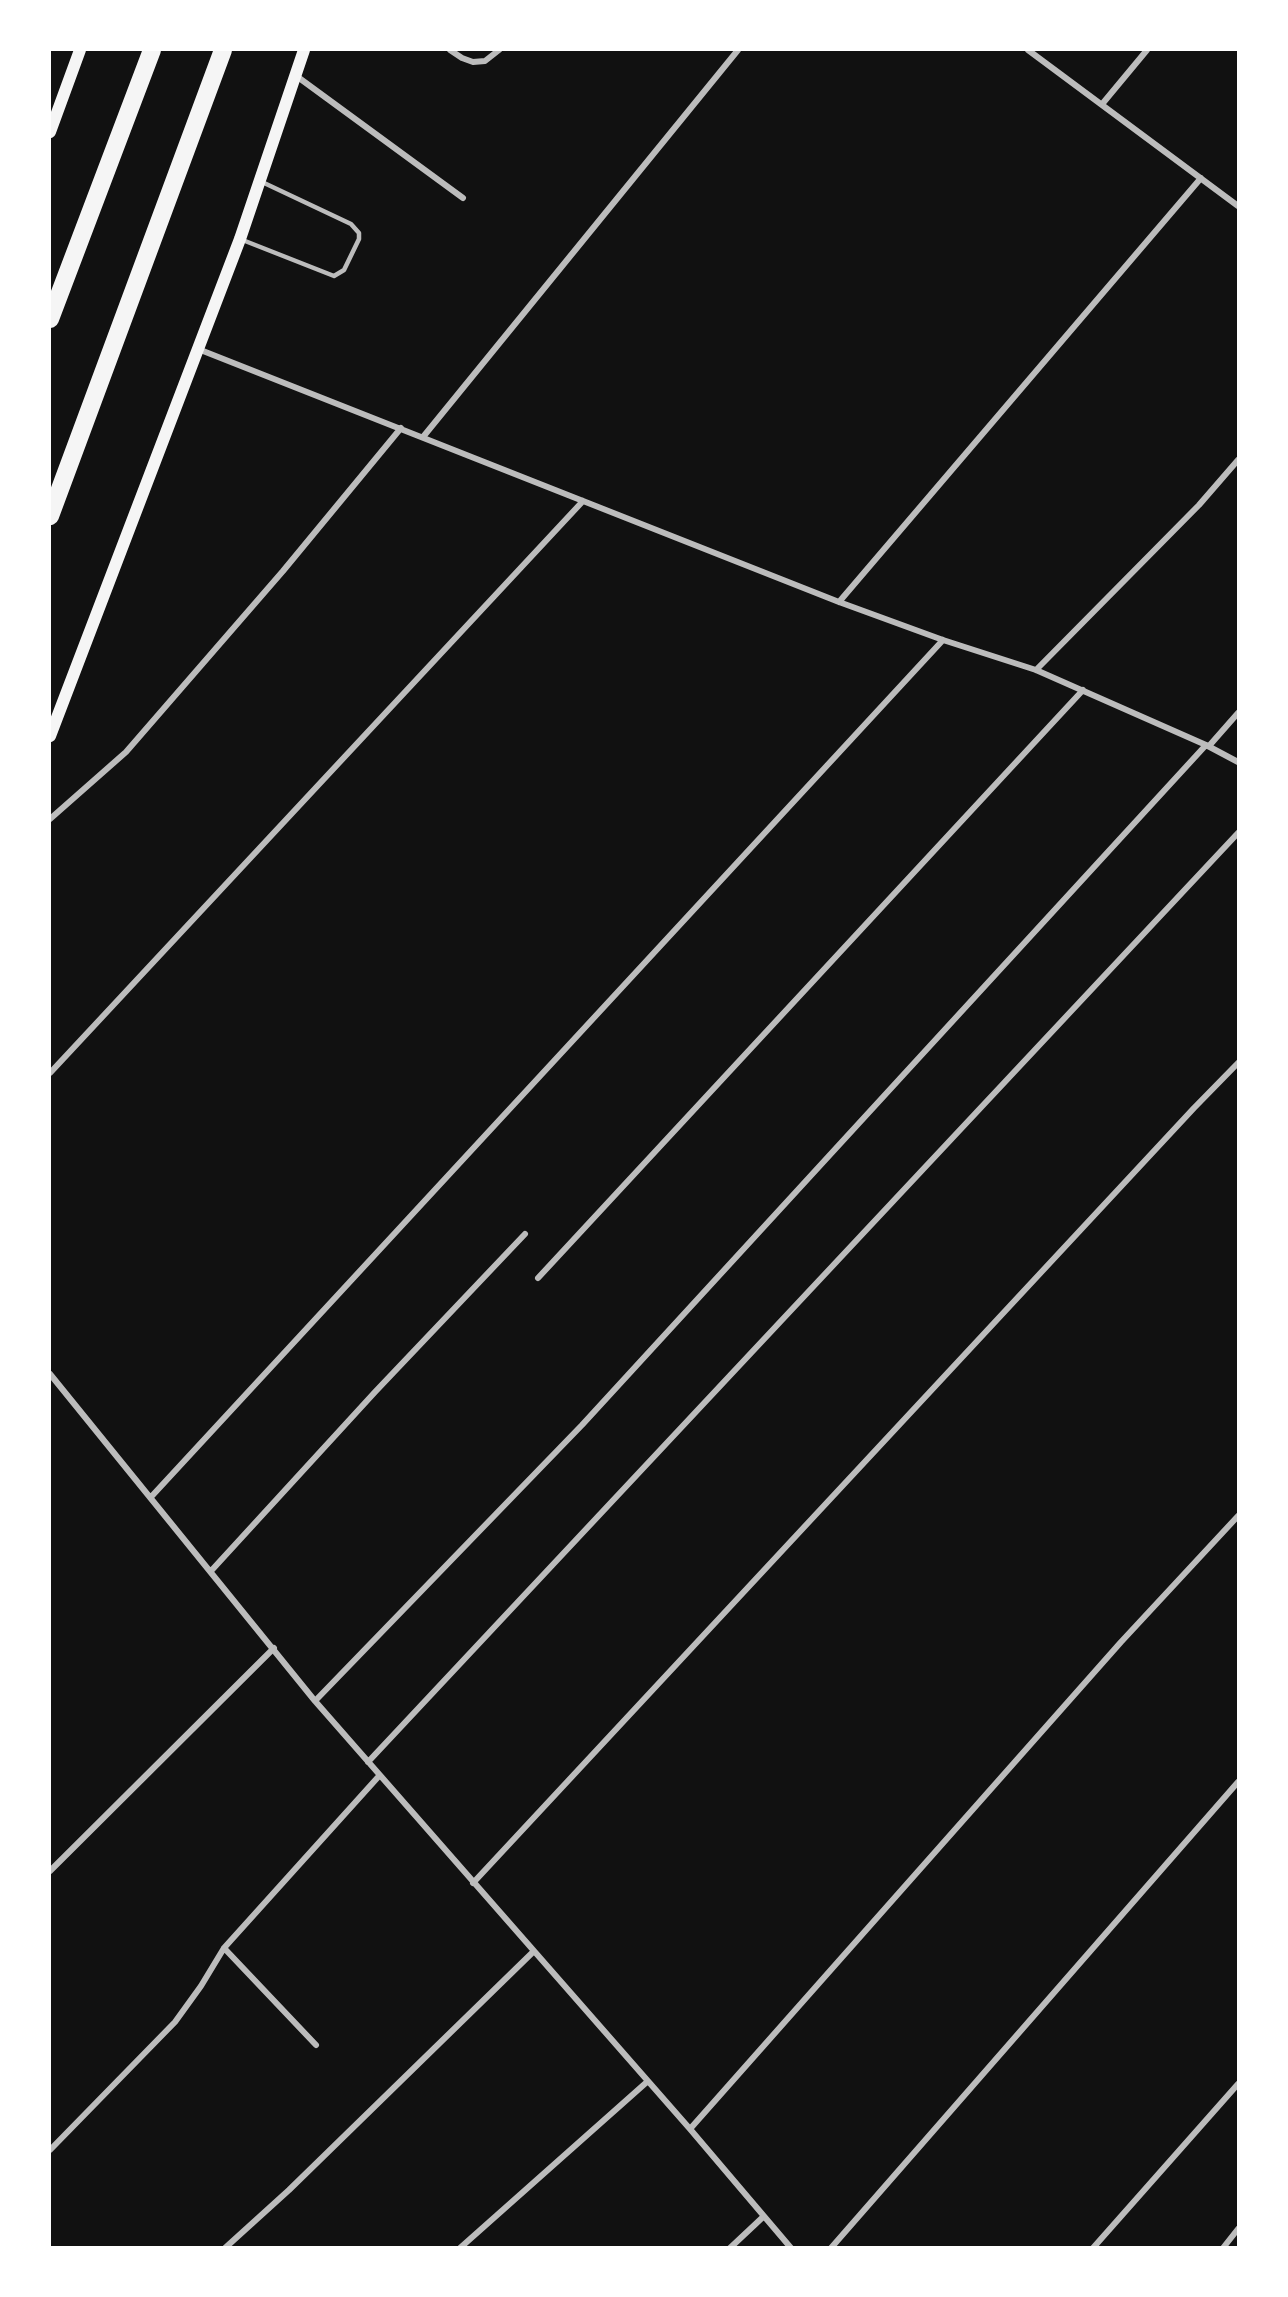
<!DOCTYPE html>
<style>
body{margin:0}
#map{position:relative;width:1288px;height:2297px;overflow:hidden;background:#111;font-family:Karla,sans-serif}
canvas{display:block}
.frame{position:absolute;inset:0;border:51px solid #fff;pointer-events:none}
</style>
<div id="map">
<canvas width="1288" height="2297"></canvas>
<div class="frame"></div>
</div>
<script>
const c = document.querySelector('canvas').getContext('2d');
c.lineJoin = 'round';
const toPath = rows => new Path2D(rows.map(r => 'M' + r).join(''));
function strokePath(path, color, width, dash) { c.strokeStyle = color; c.lineWidth = width; c.lineCap = dash ? 'butt' : 'round'; c.setLineDash(dash || []); c.stroke(path); }
const service = toPath([
 [240,239,334,276,344,270,359,239,359,233,351,224,262,182]
]);
const minor = toPath([
 [450,50,462,58,473,62,485,61,499,50],
 [1028,50,1238,206],
 [295,75,463,198],
 [1103,103,1147,50],
 [198,349,839,602,943,640,1036,670,1206,745,1238,762],
 [423,437,738,50],
 [839,602,1201,178],
 [1036,670,1199,505,1238,460],
 [1209,746,1238,713],
 [50,819,126,752,283,571,401,428],
 [50,1073,583,501],
 [538,1278,1083,690],
 [50,1374,315,1701,690,2129,791,2248],
 [151,1497,943,640],
 [211,1571,375,1392,525,1234],
 [315,1701,582,1425,1206,745],
 [368,1762,1238,833],
 [50,1871,274,1648],
 [473,1883,1194,1108,1238,1063],
 [224,1948,316,2045],
 [690,2129,1121,1642,1238,1516],
 [50,2150,175,2022,201,1986,224,1948,379,1776],
 [225,2248,289,2190,533,1952],
 [460,2248,648,2081],
 [730,2248,763,2217],
 [831,2248,1238,1782],
 [1093,2248,1238,2084],
 [1223,2248,1238,2229]
]);
const secondary = toPath([
 [50,132,80,50],
 [50,736,240,239,304,50]
]);
const motorway = toPath([
 [50,319,152,50],
 [50,516,223,50]
]);
strokePath(service, '#bcbcbc', 4.5);
strokePath(minor, '#bcbcbc', 6);
strokePath(secondary, '#f5f5f5', 12);
strokePath(motorway, '#f5f5f5', 18);
</script>
